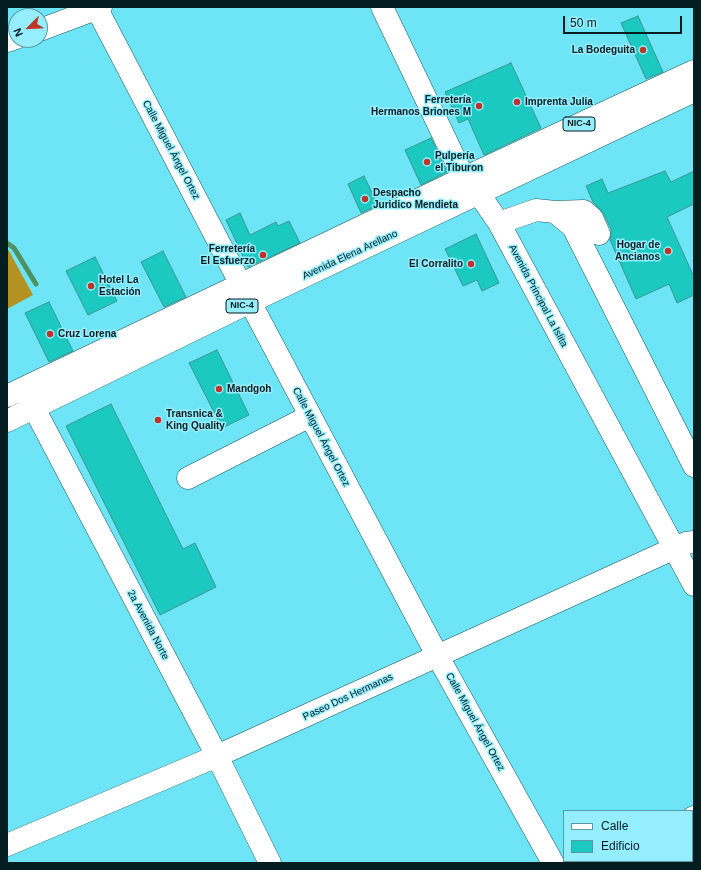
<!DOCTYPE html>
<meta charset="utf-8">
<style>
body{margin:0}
#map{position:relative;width:701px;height:870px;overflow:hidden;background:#6ee4f7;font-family:Helvetica,sans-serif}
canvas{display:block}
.frame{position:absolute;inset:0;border:8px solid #031d21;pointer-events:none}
.legend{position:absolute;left:563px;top:810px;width:130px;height:52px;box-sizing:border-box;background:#95eefd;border:1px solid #5b9aa5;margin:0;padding:5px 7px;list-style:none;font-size:12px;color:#031d21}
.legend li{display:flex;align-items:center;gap:8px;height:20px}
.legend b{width:20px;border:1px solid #5b9aa5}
.north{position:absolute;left:8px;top:8px;width:40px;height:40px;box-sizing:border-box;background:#95eefd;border:1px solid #5b9aa5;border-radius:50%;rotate:246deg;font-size:11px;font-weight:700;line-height:16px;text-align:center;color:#031d21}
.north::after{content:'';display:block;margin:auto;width:14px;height:18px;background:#c03327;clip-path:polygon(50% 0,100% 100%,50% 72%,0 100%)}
.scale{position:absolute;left:563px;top:16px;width:119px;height:18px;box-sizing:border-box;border:2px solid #031d21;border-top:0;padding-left:5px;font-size:12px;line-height:14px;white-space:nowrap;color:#031d21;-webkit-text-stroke:3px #95eefd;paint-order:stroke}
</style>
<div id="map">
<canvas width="701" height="870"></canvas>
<div class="frame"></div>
<ul class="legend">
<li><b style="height:5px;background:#fff"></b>Calle</li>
<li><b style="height:11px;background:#1bc9c0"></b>Edificio</li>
</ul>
<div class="north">N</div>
<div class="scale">50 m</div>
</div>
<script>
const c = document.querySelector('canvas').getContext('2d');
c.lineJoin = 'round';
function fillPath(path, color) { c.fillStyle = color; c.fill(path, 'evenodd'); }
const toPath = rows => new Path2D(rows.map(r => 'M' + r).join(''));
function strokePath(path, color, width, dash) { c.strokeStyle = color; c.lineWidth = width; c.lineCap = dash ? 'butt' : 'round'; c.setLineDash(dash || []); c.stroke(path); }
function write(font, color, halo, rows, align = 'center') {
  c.font = font + ' Helvetica,sans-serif'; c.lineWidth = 3; c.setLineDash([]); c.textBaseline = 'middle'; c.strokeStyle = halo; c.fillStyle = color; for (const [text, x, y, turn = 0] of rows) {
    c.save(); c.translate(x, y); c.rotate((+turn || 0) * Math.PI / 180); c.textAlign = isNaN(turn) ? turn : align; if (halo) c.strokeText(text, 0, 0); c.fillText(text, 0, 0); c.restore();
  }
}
const forest = toPath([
 [7,249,9,251,33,295,7,309]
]);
const stream = toPath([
 [7,243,14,248,36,284]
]);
const building = toPath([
 [638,16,663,72,646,79,621,23,638,16],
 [511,63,541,128,484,155,468,119,459,123,445,92,511,63],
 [431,138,447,172,421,185,405,150,431,138],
 [665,171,671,182,694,171,694,204,667,217,694,277,694,295,677,303,669,284,636,299,610,240,611,235,611,229,603,213,593,202,586,186,602,179,608,193,665,171],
 [364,176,378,205,361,213,348,184,364,176],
 [240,213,250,235,276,222,278,226,289,221,300,243,248,267,226,220,240,213],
 [476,234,499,283,482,291,477,280,463,286,445,249,476,234],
 [163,251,186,297,164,307,141,262,163,251],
 [95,257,117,301,88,315,66,271,95,257],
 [49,302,73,351,49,362,25,313,49,302],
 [217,350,249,415,222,428,189,363,217,350],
 [111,404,183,549,195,543,216,587,160,615,66,426,111,404]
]);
const minor = toPath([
 [96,7,250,302,437,655,553,863],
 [382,7,464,178,479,194,499,223,694,585],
 [40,30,101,7],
 [7,41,16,38],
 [555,212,573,227,694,466],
 [499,223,536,210,555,212,584,211,592,218,599,234],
 [25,391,217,756,270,863],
 [188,478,310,416],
 [692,818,694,817],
 [7,845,217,756,686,543,694,542],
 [594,863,598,861]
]);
const highway = toPath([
 [7,396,464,178,694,71],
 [7,421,250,302,694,91]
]);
const markers = [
 [643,50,4,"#c03327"],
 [517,102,4,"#c03327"],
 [479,106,4,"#c03327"],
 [427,162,4,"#c03327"],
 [365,199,4,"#c03327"],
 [668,251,4,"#c03327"],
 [263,255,4,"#c03327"],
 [471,264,4,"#c03327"],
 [91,286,4,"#c03327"],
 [50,334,4,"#c03327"],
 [219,389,4,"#c03327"],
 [158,420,4,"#c03327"]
];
const shields = [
 [579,124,32],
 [242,306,32]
];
const shieldNames = [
 ["NIC-4",579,124],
 ["NIC-4",242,306]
];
const poiNames = [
 ["La Bodeguita",635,50,"right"],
 ["Ferretería",471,100,"right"],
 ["Hermanos Briones M",471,112,"right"],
 ["Imprenta Julia",525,102],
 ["Pulpería",435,156],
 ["el Tiburon",435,168],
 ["Despacho",373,193],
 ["Juridico Mendieta",373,205],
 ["Hogar de",660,245,"right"],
 ["Ancianos",660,257,"right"],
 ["Ferretería",255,249,"right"],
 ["El Esfuerzo",255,261,"right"],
 ["El Corralito",463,264,"right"],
 ["Hotel La",99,280],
 ["Estación",99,292],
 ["Cruz Lorena",58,334],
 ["Mandgoh",227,389],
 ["Transnica &",166,414],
 ["King Quality",166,426]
];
const streetNames = [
 ["Calle Miguel Ángel Ortez",171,150,62],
 ["Avenida Elena Arellano",350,255,-25],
 ["Avenida Principal La Islita",538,296,62],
 ["Calle Miguel Ángel Ortez",321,437,62],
 ["2a Avenida Norte",148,625,62],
 ["Paseo Dos Hermanas",348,697,-25],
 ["Calle Miguel Ángel Ortez",475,722,61]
];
fillPath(forest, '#b59122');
strokePath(stream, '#4e9163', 5);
fillPath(building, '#1bc9c0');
strokePath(building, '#3a9791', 1);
strokePath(minor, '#175963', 23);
strokePath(highway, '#175963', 23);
strokePath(minor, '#fff', 22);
strokePath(highway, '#fff', 22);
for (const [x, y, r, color] of markers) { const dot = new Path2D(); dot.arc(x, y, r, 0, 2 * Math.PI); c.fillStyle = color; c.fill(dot); strokePath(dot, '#95eefd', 1.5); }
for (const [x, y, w] of shields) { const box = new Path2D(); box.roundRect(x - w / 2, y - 7, w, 14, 3); c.fillStyle = '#95eefd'; c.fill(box); strokePath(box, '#031d21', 1); }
write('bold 9px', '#031d21', null, shieldNames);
write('bold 10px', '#031d21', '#95eefd', poiNames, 'left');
write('10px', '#031d21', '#95eefd', streetNames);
</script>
